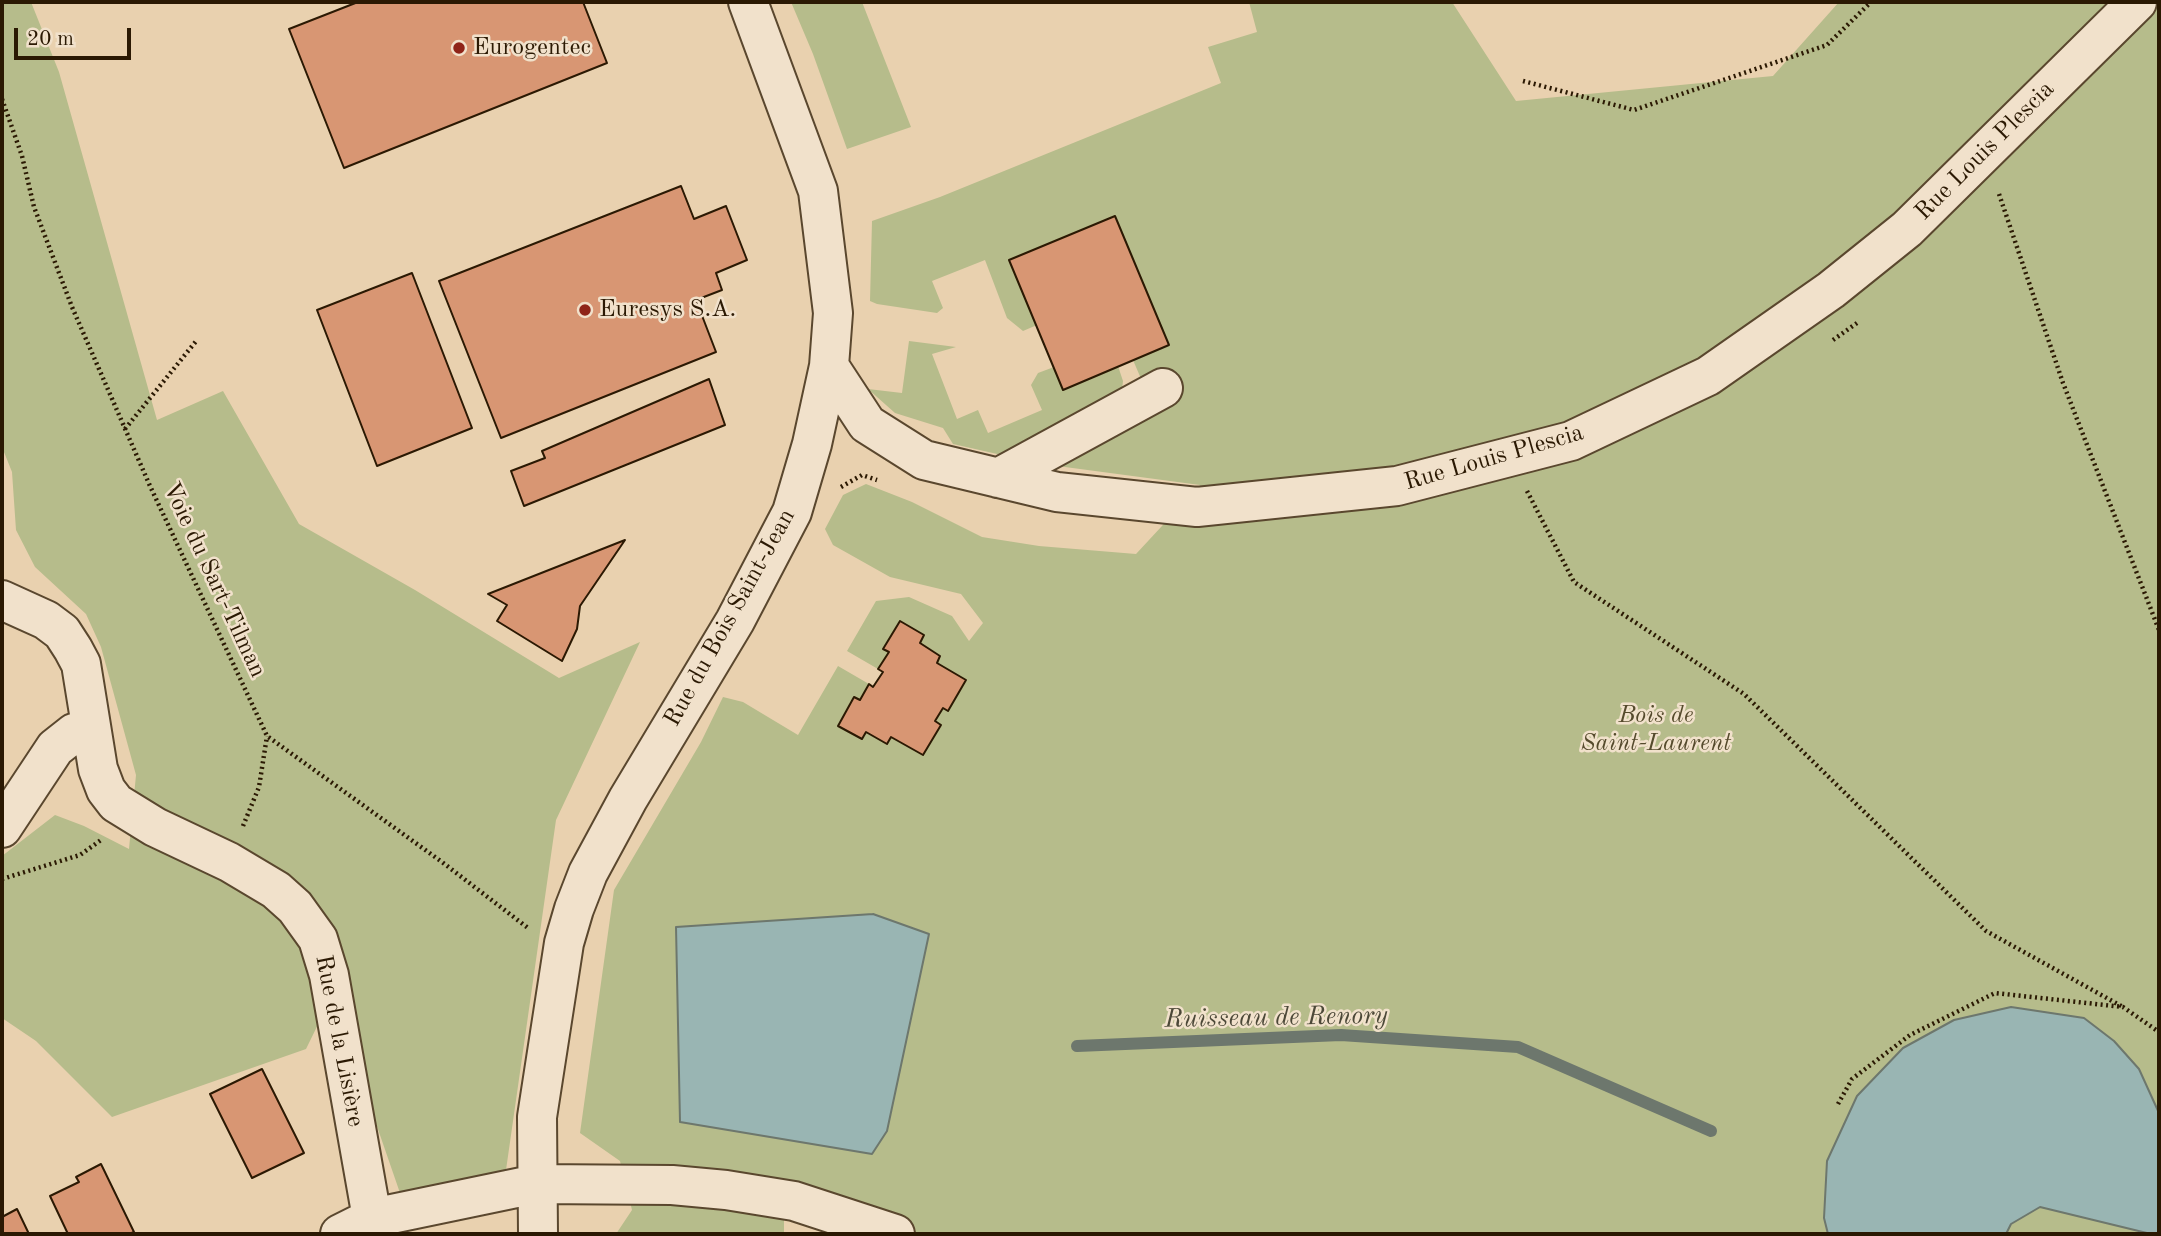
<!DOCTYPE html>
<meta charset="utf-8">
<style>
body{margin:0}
#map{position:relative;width:2161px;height:1236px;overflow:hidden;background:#e9d1af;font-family:"Old Standard TT",serif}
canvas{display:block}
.frame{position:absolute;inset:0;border:4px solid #2b1903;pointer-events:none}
.scale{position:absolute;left:14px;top:28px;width:117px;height:32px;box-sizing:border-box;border:4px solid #2b1903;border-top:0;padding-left:9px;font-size:21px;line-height:24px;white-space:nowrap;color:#2b1903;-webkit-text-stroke:5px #f1e1cb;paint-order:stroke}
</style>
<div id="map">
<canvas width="2161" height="1236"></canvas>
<div class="frame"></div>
<div class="scale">20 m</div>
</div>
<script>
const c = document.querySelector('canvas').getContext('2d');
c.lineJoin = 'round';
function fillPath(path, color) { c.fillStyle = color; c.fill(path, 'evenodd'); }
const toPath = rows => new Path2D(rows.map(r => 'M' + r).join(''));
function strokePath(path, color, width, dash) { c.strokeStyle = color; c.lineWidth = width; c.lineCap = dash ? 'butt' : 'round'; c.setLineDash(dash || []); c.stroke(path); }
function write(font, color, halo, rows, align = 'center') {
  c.font = font + ' "Old Standard TT",serif'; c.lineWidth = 5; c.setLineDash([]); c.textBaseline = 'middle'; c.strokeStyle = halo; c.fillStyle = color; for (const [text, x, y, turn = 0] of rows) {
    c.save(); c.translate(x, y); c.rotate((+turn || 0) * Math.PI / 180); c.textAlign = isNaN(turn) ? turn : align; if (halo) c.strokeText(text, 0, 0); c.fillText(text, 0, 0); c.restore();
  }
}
const green = toPath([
 [2,2,31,2,59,72,157,420,223,391,299,524,415,590,559,678,640,642,556,820,506,1170,400,1193,332,996,306,1049,112,1117,36,1041,2,1018,2,856,55,815,84,826,129,849,136,775,101,647,86,614,35,567,16,530,12,472,2,447],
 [791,2,862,2,911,127,847,149,813,54],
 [1249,2,1452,2,1516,101,1773,76,1839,2,2159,2,2159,1234,848,1234,784,1216,784,1234,616,1234,632,1210,620,1161,580,1133,614,890,701,742,723,697,743,702,798,735,838,666,869,684,860,700,853,697,838,726,862,739,866,732,887,744,891,737,941,725,935,721,943,708,948,711,966,680,937,663,940,655,920,643,924,635,900,621,883,648,889,652,878,669,847,651,876,601,909,597,952,616,969,641,983,623,961,594,890,577,833,545,825,529,843,495,866,484,912,502,982,537,1039,546,1136,554,1200,485,1050,465,1142,381,1133,360,1169,345,1115,216,1010,260,1037,325,1023,331,1007,318,985,260,932,281,943,308,937,313,877,304,870,301,872,221,940,197,1221,83,1208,47,1257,32],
 [909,341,956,347,932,354,957,419,978,410,988,433,1042,410,1031,385,1038,373,1054,367,1064,389,1118,366,1123,381,1121,399,1006,456,953,444,943,428,895,413,868,389,902,393]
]);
const water = toPath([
 [873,914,929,934,887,1131,872,1154,680,1122,676,927,873,914],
 [2011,1007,2084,1018,2114,1041,2139,1069,2159,1113,2159,1234,2151,1234,2040,1207,2011,1224,2006,1234,1828,1234,1824,1218,1827,1161,1857,1096,1903,1048,1954,1020,2011,1007]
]);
const stream = toPath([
 [1077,1046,1341,1035,1518,1047,1711,1131]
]);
const building = toPath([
 [358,2,583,2,607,63,344,168,289,29,358,2],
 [681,186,694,219,726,206,747,260,716,273,722,290,696,300,716,352,501,438,439,281,681,186],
 [1115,216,1169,345,1063,390,1009,260,1115,216],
 [412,273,472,428,377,466,317,310,412,273],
 [709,379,725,425,524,506,511,471,545,458,542,451,709,379],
 [625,540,580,606,577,629,562,661,497,621,507,605,488,594,625,540],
 [900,621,924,635,920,643,940,656,937,663,966,680,948,711,943,708,935,721,941,725,923,755,891,737,887,744,866,732,862,739,838,726,854,697,860,700,869,684,873,687,883,672,878,669,889,652,883,649,900,621],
 [262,1069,304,1153,252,1178,210,1094,262,1069],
 [101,1164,134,1232,129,1234,68,1234,50,1196,79,1182,76,1177,101,1164],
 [17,1209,29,1234,2,1234,2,1217,17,1209]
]);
const path = toPath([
 [1523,81,1634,110,1827,45,1871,2],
 [2,99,22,156,34,207,72,307,150,486,267,736,442,862,528,928],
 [1999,194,2063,383,2159,630],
 [1833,340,1857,323],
 [125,429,197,340],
 [841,487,862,475,877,480],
 [1527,491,1574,582,1744,694,1986,931,2123,1007],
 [243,826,259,787,267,736],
 [2,879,80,855,101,840],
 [1838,1104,1852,1079,1910,1035,1995,993,2123,1007,2159,1032]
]);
const minor = toPath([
 [829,366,867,424,924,460,1057,492,1197,507,1397,486,1571,441,1708,376,1831,290,1907,229,2137,2],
 [998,478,1163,388],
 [2,600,46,620,62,632,73,649,81,664,98,769,106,790,116,803,155,827,229,862,276,890,295,907,318,939,329,975,372,1218],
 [2,828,55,748,74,733,91,728],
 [340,1234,372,1218,536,1184,672,1185,726,1190,794,1201,895,1234],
 [538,1234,537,1117,564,943,574,909,588,873,628,799,735,621,792,512,812,444,829,366,833,313,818,191,748,2]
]);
const markers = [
 [459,48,7,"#8f2418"],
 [585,310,7,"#8f2418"]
];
const poiNames = [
 ["Eurogentec",473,48],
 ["Euresys S.A.",599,310]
];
const streetNames = [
 ["Rue Louis Plescia",1985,151,-45],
 ["Rue Louis Plescia",1494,458,-16],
 ["Voie du Sart-Tilman",214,580,65],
 ["Rue du Bois Saint-Jean",730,618,-61],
 ["Rue de la Lisière",339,1041,79]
];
const parkNames = [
 ["Bois de",1656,716],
 ["Saint-Laurent",1656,744]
];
const waterNames = [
 ["Ruisseau de Renory",1276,1018,-1]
];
fillPath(green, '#b6bc8b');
fillPath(water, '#99b5b3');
strokePath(water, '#6d776d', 2);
strokePath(stream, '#6d776d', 12);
fillPath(building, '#d89673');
strokePath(building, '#2b1903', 2);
strokePath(minor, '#5a472e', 42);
strokePath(path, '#2b1903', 4.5, [2, 3.5]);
strokePath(minor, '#f1e1cb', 38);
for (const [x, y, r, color] of markers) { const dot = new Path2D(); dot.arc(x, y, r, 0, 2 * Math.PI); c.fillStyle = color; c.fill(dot); strokePath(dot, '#f1e1cb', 2.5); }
write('24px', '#2b1903', '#f1e1cb', poiNames, 'left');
write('24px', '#2b1903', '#f1e1cb', streetNames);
write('italic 24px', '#554a2c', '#f1e1cb', parkNames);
write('italic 26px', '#4c4838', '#f1e1cb', waterNames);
</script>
